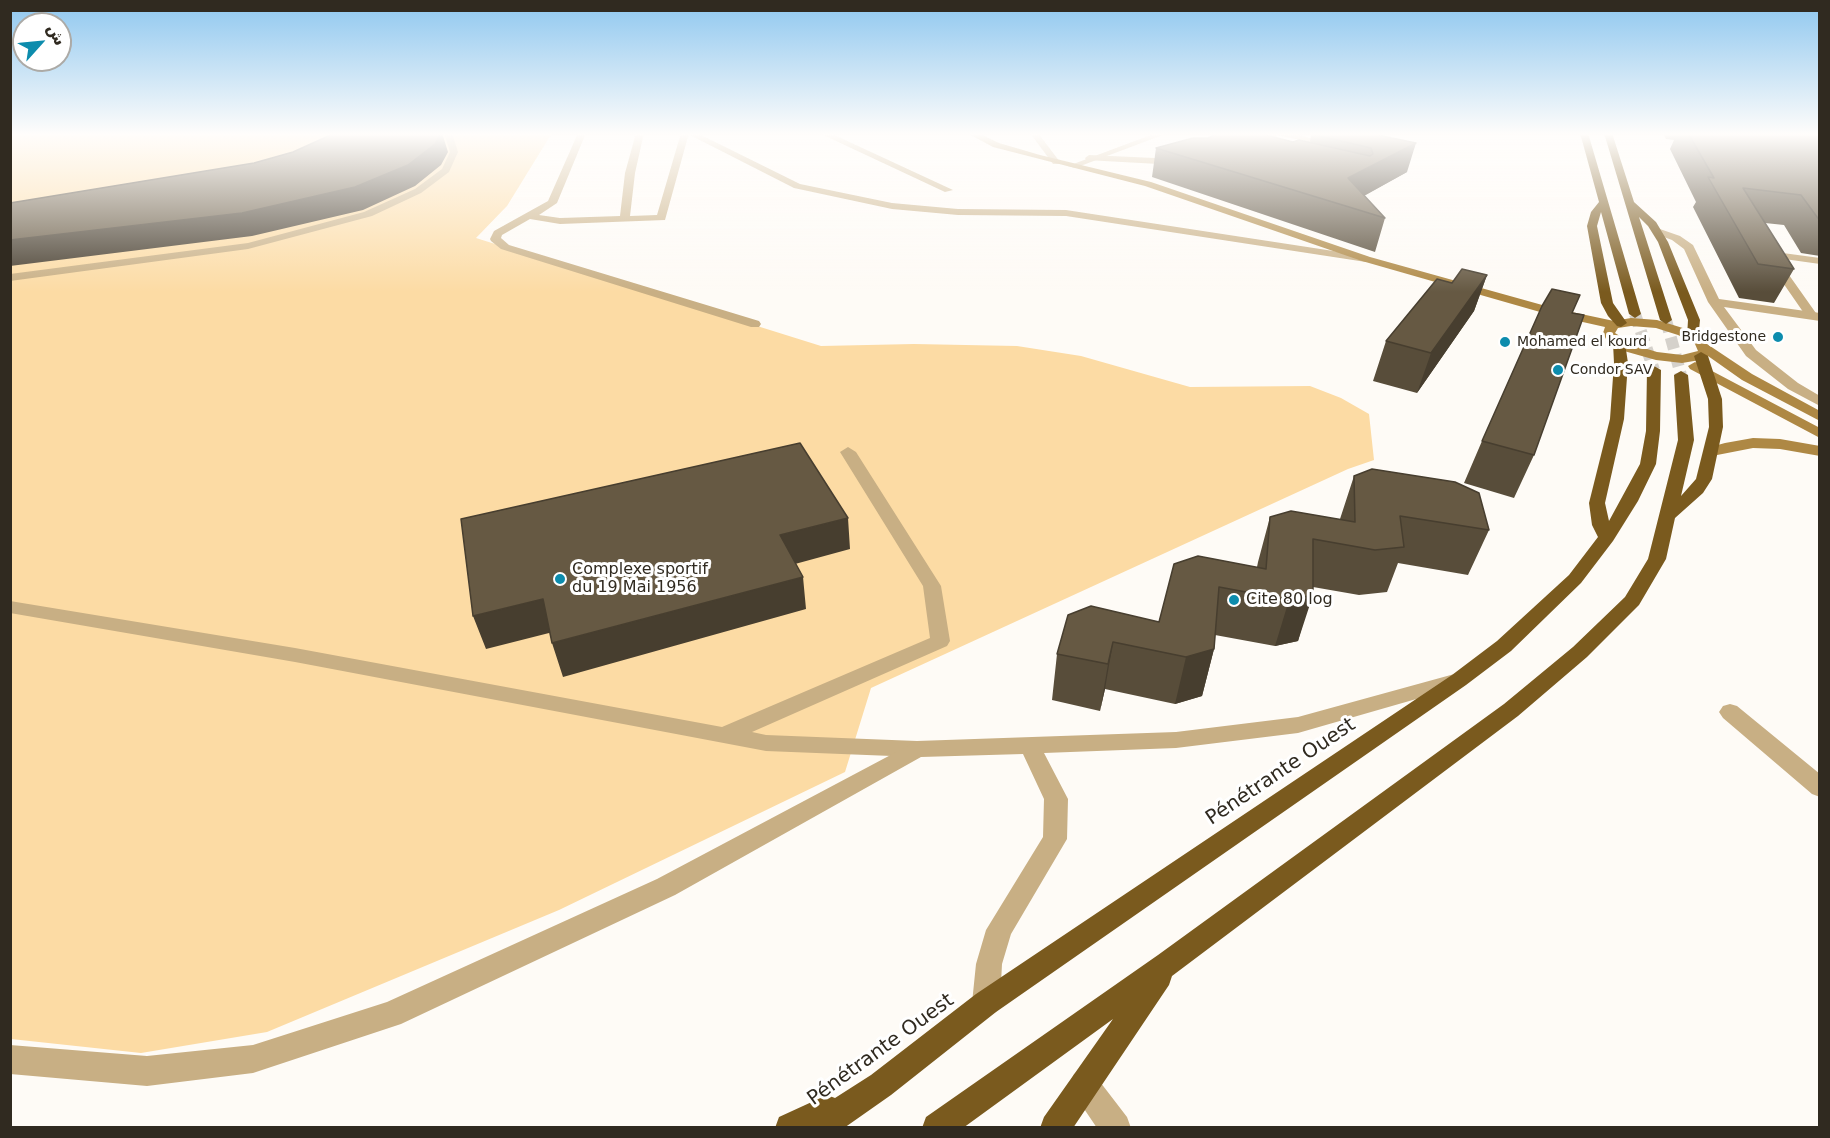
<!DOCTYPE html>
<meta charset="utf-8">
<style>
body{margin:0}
#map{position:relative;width:1830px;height:1138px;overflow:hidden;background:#fefbf6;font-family:"DejaVu Sans","Noto Sans Arabic",sans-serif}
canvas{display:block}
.frame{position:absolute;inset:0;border:12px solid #302a20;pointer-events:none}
.north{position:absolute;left:12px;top:12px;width:60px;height:60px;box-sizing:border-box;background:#fff;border:2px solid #acaaa6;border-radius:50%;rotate:63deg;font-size:16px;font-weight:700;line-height:24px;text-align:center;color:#302a20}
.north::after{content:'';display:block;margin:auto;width:21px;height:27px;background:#0d8cad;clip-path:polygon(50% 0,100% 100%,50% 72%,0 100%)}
</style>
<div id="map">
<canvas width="1830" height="1138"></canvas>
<div class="frame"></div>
<div class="north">ش</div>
</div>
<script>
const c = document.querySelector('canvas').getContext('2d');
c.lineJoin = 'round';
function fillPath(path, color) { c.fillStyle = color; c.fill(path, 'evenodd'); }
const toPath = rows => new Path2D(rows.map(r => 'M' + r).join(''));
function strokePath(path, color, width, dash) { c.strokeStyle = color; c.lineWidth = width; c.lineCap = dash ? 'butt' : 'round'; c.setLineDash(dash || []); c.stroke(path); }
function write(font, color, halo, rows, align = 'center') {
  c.font = font + ' "DejaVu Sans",sans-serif'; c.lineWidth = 6; c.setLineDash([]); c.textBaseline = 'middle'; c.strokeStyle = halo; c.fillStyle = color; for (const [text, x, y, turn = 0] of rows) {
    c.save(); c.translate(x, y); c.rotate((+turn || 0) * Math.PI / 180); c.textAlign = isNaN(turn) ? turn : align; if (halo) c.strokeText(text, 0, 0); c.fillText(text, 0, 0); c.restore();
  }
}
const green = toPath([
 [11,133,552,133,507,206,476,238,821,346,914,344,1017,346,1081,356,1190,387,1310,386,1341,398,1369,414,1374,460,1348,469,871,688,845,772,559,910,267,1032,141,1053,11,1039]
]);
const highwayTunnel = toPath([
 [1635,314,1654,370],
 [1666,320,1681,375]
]);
const lane = toPath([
 [440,133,452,133,458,152,449,172,421,193,372,216,248,249,10,281,10,274,248,243,364,212,415,189,442,169,450,152,445,136,440,133],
 [686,133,697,133,800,184,892,203,958,209,1066,210,1366,256,1372,259,1366,262,1066,216,958,215,892,209,794,188,686,133],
 [1030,133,1038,133,1060,162,1059,164,1053,164,1030,133],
 [1268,133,1292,133,1313,139,1309,142,1278,135,1250,147,1243,145,1268,133],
 [1089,155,1177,159,1181,162,1177,165,1086,160,1085,158,1089,155],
 [1768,251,1820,258,1820,264,1777,258,1818,316,1816,319,1808,319,1763,254,1768,251],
 [848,447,856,452,941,586,950,641,947,646,752,732,766,735,917,741,925,743,928,749,925,755,917,757,766,751,295,662,10,613,10,601,295,648,722,727,930,638,923,586,840,452,848,447],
 [1084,1069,1094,1074,1127,1117,1131,1128,1097,1128,1074,1094,1069,1084,1074,1074,1084,1069]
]);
const street = toPath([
 [578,133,586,133,557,203,539,215,560,218,620,216,625,173,636,133,644,133,635,173,630,216,657,215,681,133,689,133,665,220,560,224,530,219,502,235,501,238,509,245,759,321,761,324,759,327,751,327,501,249,491,241,490,239,494,231,548,201,578,133],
 [819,133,830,133,953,190,945,192,819,133],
 [1156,133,1168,133,1075,168,1068,166,1156,133],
 [1657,228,1680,236,1693,245,1719,299,1820,313,1820,321,1724,307,1756,350,1798,383,1820,396,1820,406,1788,389,1746,356,1708,302,1684,249,1672,240,1653,233,1653,229,1657,228],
 [1458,673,1465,675,1468,680,1465,685,1298,733,1176,748,1044,753,1068,799,1067,839,1011,934,1002,964,1000,1003,996,1012,986,1016,976,1012,972,1003,976,964,986,930,1043,837,1044,799,1023,754,921,757,675,895,401,1024,253,1073,147,1086,10,1074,10,1045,147,1056,253,1045,387,1002,657,879,917,741,1176,732,1298,717,1458,673],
 [1730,704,1737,706,1820,774,1820,797,1812,794,1723,718,1719,712,1723,706,1730,704]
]);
const secondary = toPath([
 [967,133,978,133,999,143,1040,155,1151,182,1370,257,1553,308,1614,321,1631,318,1657,320,1686,329,1705,339,1707,344,1752,374,1820,411,1820,421,1742,380,1708,356,1706,359,1682,363,1656,360,1624,351,1607,341,1603,333,1605,327,1547,314,1362,261,1145,186,993,147,967,133],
 [1631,326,1656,328,1678,335,1695,344,1698,351,1682,355,1657,352,1634,345,1615,333,1618,328,1631,326],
 [1695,362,1820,428,1820,438,1690,369,1688,366,1695,362],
 [1753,438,1780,439,1820,446,1820,456,1780,449,1753,448,1712,456,1704,451,1707,448,1725,443,1753,438]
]);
const highway = toPath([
 [1580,133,1588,133,1641,314,1635,318,1629,314,1601,212,1597,226,1613,303,1627,323,1621,327,1617,326,1608,316,1601,303,1587,226,1591,212,1599,202,1580,133],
 [1604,133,1612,133,1634,202,1656,222,1668,242,1700,320,1698,340,1688,340,1687,337,1688,320,1658,242,1648,226,1639,217,1672,320,1666,324,1660,320,1604,133],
 [1619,339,1625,343,1628,363,1624,419,1605,503,1609,521,1640,464,1646,431,1647,370,1654,366,1661,370,1660,431,1656,464,1638,501,1613,541,1581,583,1511,651,1466,685,996,1012,891,1095,844,1128,775,1128,779,1117,827,1095,835,1098,871,1075,976,994,1452,675,1497,641,1569,575,1598,537,1592,525,1589,503,1610,419,1614,363,1613,343,1619,339],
 [1701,352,1708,356,1722,399,1723,427,1712,479,1703,493,1675,518,1666,559,1639,605,1587,657,1518,716,1172,976,1169,985,1073,1128,1040,1128,1044,1117,1113,1019,963,1128,922,1128,926,1117,1158,955,1504,704,1573,647,1625,597,1648,559,1678,440,1674,375,1681,371,1688,375,1694,440,1681,496,1696,479,1709,427,1708,399,1694,356,1701,352]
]);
const wall = toPath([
 [1368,133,1407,172,1364,196,1385,218,1375,252,1152,177,1156,148,1310,142,1311,134],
 [1663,133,1820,133,1820,256,1801,253,1784,225,1765,223,1794,269,1774,303,1739,298,1693,207,1696,202,1670,149,1674,140,1666,139],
 [1487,275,1474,311,1417,393,1373,381,1386,341,1452,283],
 [1573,313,1534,455,1514,498,1464,483,1482,441],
 [1354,476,1489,530,1468,575,1398,563,1387,592,1359,595,1313,587,1298,641,1275,646,1215,635,1214,649,1202,696,1175,704,1105,689,1100,711,1052,700,1057,654,1159,622,1174,564,1257,567,1258,562,1270,517,1340,519]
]);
const shadedWall = toPath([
 [441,133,442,133,448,152,441,165,415,186,363,210,252,236,10,266,10,240],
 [1416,143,1407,172,1345,206,1348,178],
 [1487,275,1474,311,1417,393,1431,353],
 [848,518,850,549,784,567,780,535],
 [803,577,806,609,563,677,552,643],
 [1313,595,1298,641,1275,646,1289,600],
 [543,599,553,632,486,649,473,616],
 [1113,642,1105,689,1100,711,1108,664],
 [1214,649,1202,696,1175,704,1186,657]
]);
const building = toPath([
 [335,133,441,133,435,144,408,165,355,187,242,213,10,240,10,203,254,163,293,152,335,133],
 [1220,133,1258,133,1293,142,1299,140,1370,156,1373,154,1371,148,1311,134,1314,133,1368,133,1416,143,1348,178,1385,218,1156,148,1193,138,1208,138,1220,133],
 [1688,133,1797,133,1820,135,1820,221,1801,195,1743,188,1794,269,1758,264,1708,177,1714,178,1688,133],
 [1462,269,1487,275,1431,353,1386,341,1437,279,1452,283,1462,269],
 [1552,289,1580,295,1572,313,1584,315,1534,455,1482,441,1542,306,1552,289],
 [800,443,848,518,780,535,803,577,552,643,543,599,473,616,461,519,800,443],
 [1372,469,1455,482,1479,493,1489,530,1400,516,1404,547,1375,550,1313,539,1313,595,1289,600,1219,587,1214,649,1186,657,1113,642,1108,664,1057,654,1068,615,1091,606,1159,622,1174,564,1198,556,1266,569,1270,517,1291,511,1355,522,1354,476,1372,469]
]);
const markers = [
 [1778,337,6,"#0d8cad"],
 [1505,342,6,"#0d8cad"],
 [1558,370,6,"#0d8cad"],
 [560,579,6,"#0d8cad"],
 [1234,600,6,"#0d8cad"]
];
const farPoinames = [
 ["Bridgestone",1766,337,"right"],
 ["Mohamed el kourd",1517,342],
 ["Condor SAV",1570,370]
];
const poiNames = [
 ["Complexe sportif",572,570],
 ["du 19 Mai 1956",572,588],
 ["Cite 80 log",1246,600]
];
const nearStreetnames = [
 ["Pénétrante Ouest",1281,772,-34],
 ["Pénétrante Ouest",881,1050,-36]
];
fillPath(green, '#fcdba4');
strokePath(highwayTunnel, '#d5d1cb', 12, [12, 6]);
fillPath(lane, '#c8af84');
fillPath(street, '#c8af84');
fillPath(secondary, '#ae8844');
fillPath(highway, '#7a5a1e');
fillPath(wall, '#584d3a');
fillPath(shadedWall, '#473e2f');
fillPath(building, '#665943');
strokePath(building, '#473e2f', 1.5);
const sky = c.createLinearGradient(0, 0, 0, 292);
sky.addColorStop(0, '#8ec7ef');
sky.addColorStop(0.46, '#fffdfb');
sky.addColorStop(1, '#fffdfb00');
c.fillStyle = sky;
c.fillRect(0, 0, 1830, 292);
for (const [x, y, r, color] of markers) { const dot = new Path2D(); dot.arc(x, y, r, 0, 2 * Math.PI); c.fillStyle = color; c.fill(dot); strokePath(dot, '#fff', 2); }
write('14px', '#302a20', '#fff', farPoinames, 'left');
write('16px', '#302a20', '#fff', poiNames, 'left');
write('20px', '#302a20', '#fff', nearStreetnames);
</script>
